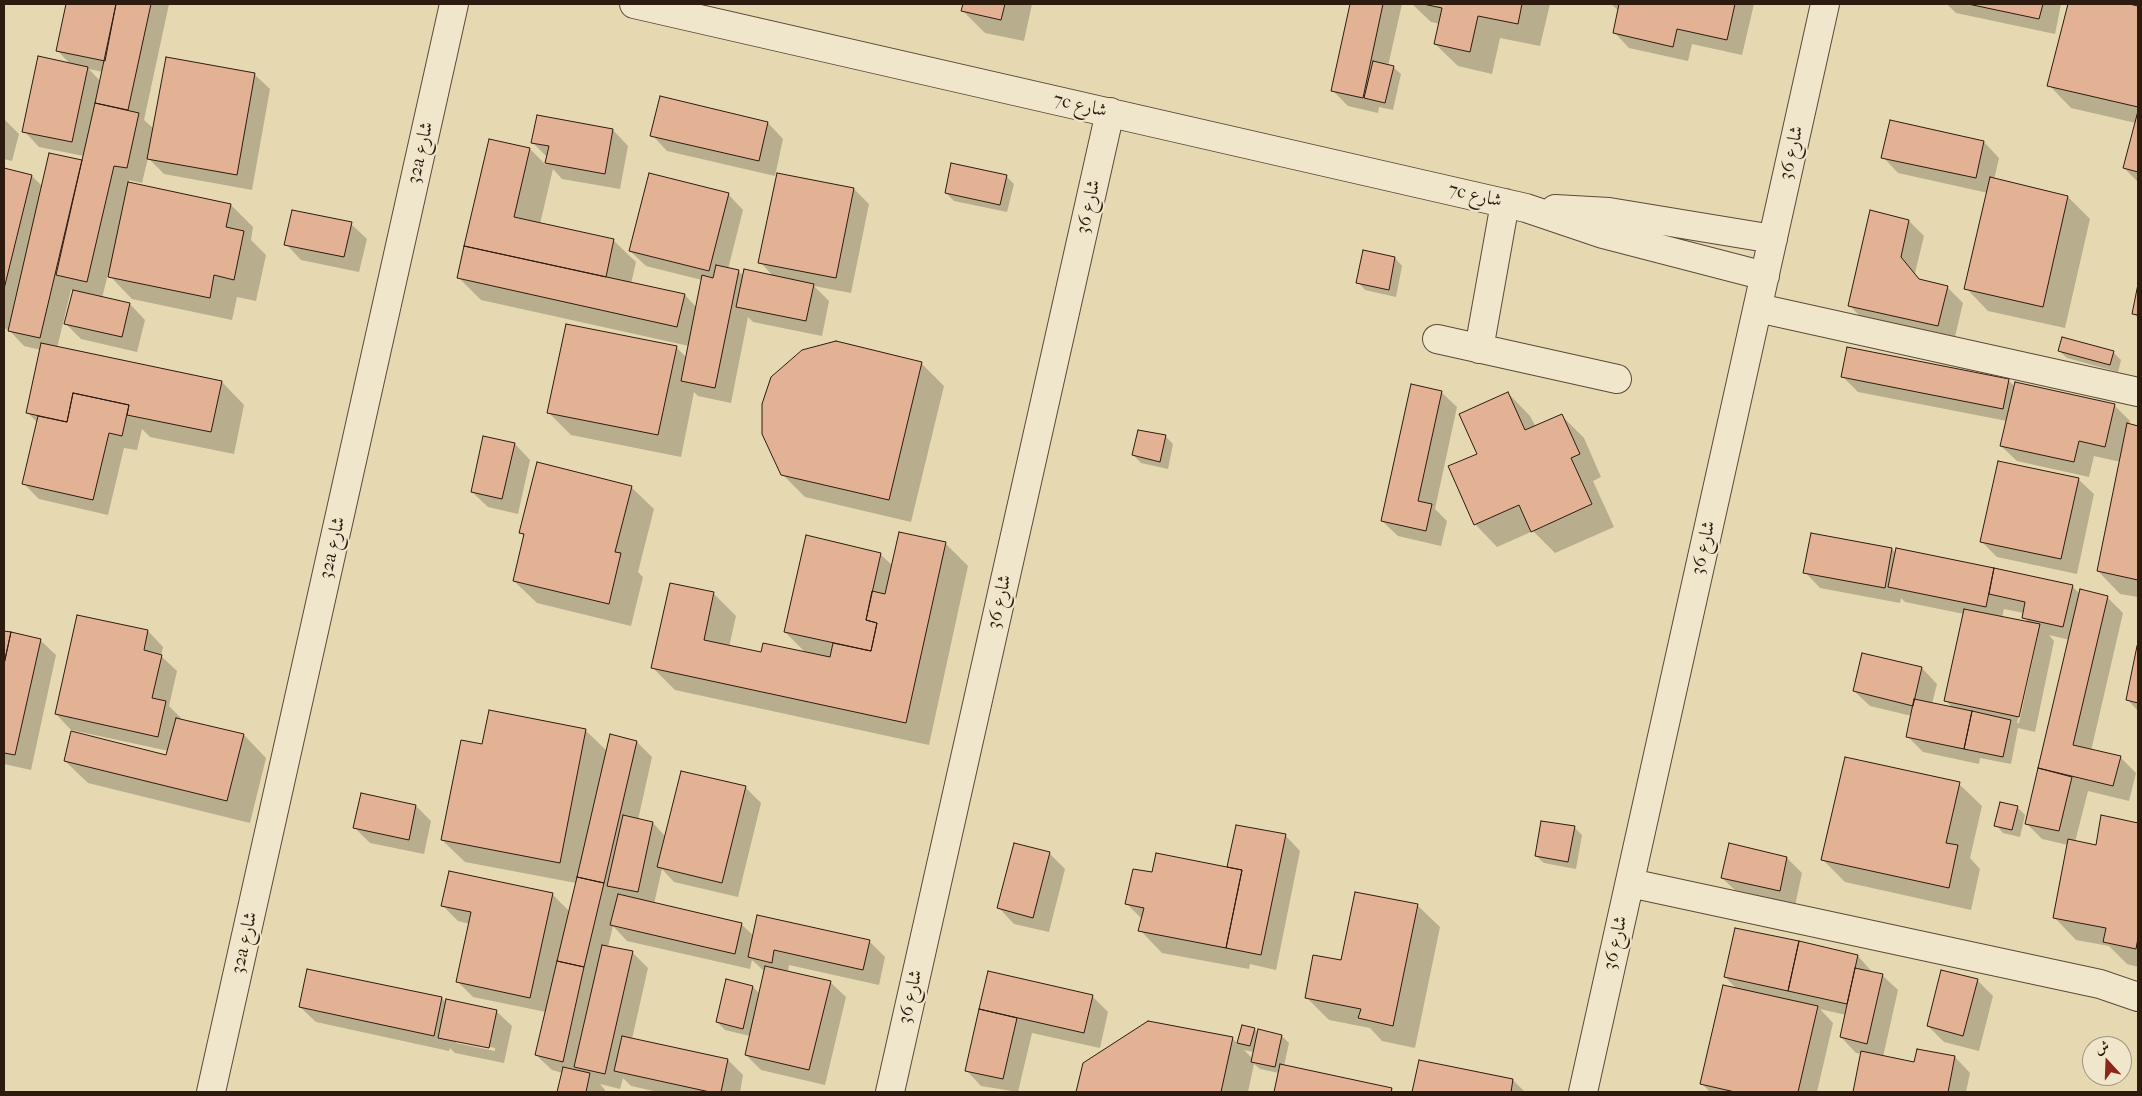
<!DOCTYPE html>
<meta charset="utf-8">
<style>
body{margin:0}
#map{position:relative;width:2142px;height:1096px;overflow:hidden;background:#e6d9b1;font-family:"IM FELL French Canon",Amiri,serif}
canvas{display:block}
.frame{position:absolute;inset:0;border:5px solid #2e1b10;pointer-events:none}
.north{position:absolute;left:2082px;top:1036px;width:50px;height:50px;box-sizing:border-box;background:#efe6cc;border:1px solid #a29581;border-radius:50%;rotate:340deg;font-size:14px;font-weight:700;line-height:20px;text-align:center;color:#2e1b10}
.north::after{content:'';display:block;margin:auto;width:18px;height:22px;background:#8f2418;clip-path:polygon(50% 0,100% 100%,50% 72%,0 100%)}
</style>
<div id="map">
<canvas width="2142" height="1096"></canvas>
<div class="frame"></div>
<div class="north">ش</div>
</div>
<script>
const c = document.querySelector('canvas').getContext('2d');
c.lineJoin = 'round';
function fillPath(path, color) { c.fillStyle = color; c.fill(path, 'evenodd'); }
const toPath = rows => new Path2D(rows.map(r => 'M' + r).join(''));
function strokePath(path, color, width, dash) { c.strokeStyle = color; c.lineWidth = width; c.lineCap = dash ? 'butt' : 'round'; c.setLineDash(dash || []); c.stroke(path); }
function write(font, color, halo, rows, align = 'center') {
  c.font = font + ' "IM FELL French Canon",Amiri,serif'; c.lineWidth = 4; c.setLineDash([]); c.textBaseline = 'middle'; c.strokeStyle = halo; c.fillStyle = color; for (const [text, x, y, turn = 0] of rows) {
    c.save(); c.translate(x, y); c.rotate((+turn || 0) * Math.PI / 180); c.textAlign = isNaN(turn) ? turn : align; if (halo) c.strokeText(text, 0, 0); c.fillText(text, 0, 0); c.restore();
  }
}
const shadow = toPath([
 [67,4,169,4,144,120,154,129,254,74,270,89,252,190,164,174,148,158,142,183,129,180,129,183,231,205,253,227,251,240,266,255,256,301,237,297,232,320,132,299,108,274,102,298,130,304,145,320,137,352,81,339,66,324,74,290,71,290,57,348,222,382,244,405,234,454,150,437,142,429,137,450,124,448,108,515,39,499,24,484,38,423,28,413,41,350,24,346,9,330,4,328,4,170,32,176,43,187,50,154,83,162,84,156,39,147,24,131,71,65,58,51],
 [89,69,103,72,101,82],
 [964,4,1032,4,1024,41,985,33,962,10],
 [1351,4,1402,4,1388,66,1393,67,1401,74,1393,110,1379,107,1378,113,1348,106,1332,90],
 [1412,4,1550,4,1540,46,1500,38,1492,74,1458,66,1435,44,1440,24,1431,22],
 [1611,4,1754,4,1742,55,1692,44,1688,61,1629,48,1614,32,1619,11],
 [1947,4,2061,4,2055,34,1956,13],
 [2069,4,2136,4,2135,6,2138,7,2138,182,2124,168,2136,123,2071,108,2049,85],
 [661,98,768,123,783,139,775,176,667,151,652,135],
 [538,116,613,130,628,146,620,189,562,179,553,169,540,224,613,240,636,262,631,284,685,295,697,308,702,280,646,266,630,251,728,194,743,210,728,269,738,271,744,276,774,277,760,262,854,189,869,204,851,293,814,286,829,301,822,336,753,322,748,317,731,403,698,396,694,392,681,457,571,435,549,413,676,347,687,358,689,346,481,300,458,277,530,149,546,165,548,158,533,143],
 [4,119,19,134,12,161,4,159],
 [1984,142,1999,158,1994,180,2068,197,2090,219,2065,328,1988,311,1966,288,1988,193,1898,173,1883,157],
 [1006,176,1014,184,1007,212,954,201,946,193],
 [1909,221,1924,236,1915,273,1922,282,1947,287,1963,303,1954,341,1865,321,1849,305],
 [351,224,367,239,359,272,301,260,286,244],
 [1395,258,1402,266,1396,297,1365,290,1358,282],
 [2138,290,2138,318,2133,313],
 [2059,351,2113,352,2121,360,2118,372,2067,358],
 [921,363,944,386,911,522,805,497,782,474],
 [1842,376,2008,380,2015,387,2114,405,2130,421,2129,425,2138,427,2138,597,2120,594,2098,571,2121,462,2094,456,2089,477,2017,461,2001,446,2007,421,1858,392],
 [1441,392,1457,407,1435,509,1447,521,1441,546,1398,536,1382,521],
 [1508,393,1530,416,1536,427,1562,416,1584,438,1601,477,1593,481,1614,527,1555,553,1533,531,1497,547,1475,524,1479,454],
 [1165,436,1173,444,1168,469,1141,463,1133,455],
 [515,444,530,460,518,514,488,507,472,492],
 [2078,479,2094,494,2077,574,1997,557,1982,542],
 [631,487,654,509,638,572,643,577,631,626,537,603,514,581,525,537,520,532],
 [946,544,968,566,929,745,675,690,652,667,714,594,736,616,729,647,762,654,807,654,785,632,880,554,893,566],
 [1892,549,1896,553,1897,549,2072,586,2080,594,2107,597,2123,613,2091,751,2120,757,2136,773,2129,801,2088,791,2075,842,2097,846,2102,817,2138,824,2138,967,2127,964,2109,946,2076,940,2054,917,2068,845,2042,839,2026,823,2070,640,2049,635,2054,641,2035,732,2018,728,2011,764,1980,758,1979,764,1923,752,1907,736,1912,716,1870,706,1854,691,1922,668,1937,684,1932,704,1954,709,1946,701,1964,614,1905,602,1901,598,1900,603,1820,588,1805,572],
 [2004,609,2024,613,2024,617,2030,624,2002,618],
 [2036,635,2038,635,2019,723,2017,723],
 [148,631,163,647,161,656,177,671,169,706,181,718,181,720,244,735,266,758,250,823,88,783,65,761,167,756,169,751,71,730,56,714],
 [4,632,40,640,56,655,31,770,4,764],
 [2138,648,2138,711,2127,699],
 [585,730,607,751,637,742,652,757,638,820,653,823,666,837,745,787,761,803,738,897,674,882,662,869,654,904,741,924,754,936,870,942,885,957,879,985,789,965,788,972,830,982,846,997,825,1085,761,1070,746,1055,750,1036,725,1030,717,1022,753,987,760,994,765,972,752,960,750,969,627,941,613,926,608,947,633,953,648,968,632,1039,728,1060,743,1075,740,1092,658,1092,631,1086,623,1078,620,1089,600,1084,605,1090,605,1092,558,1092,563,1073,552,1070,536,1055,546,1012,473,997,457,981,470,924,458,921,443,906,552,894,570,912,576,883,465,862,442,840,483,745],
 [1959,784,1982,806,1970,858,1980,869,1971,910,1845,882,1823,860],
 [416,806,431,821,424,854,370,843,354,827],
 [2017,807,2025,815,2020,837,2003,833,1996,825],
 [1575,828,1582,835,1576,869,1544,863,1536,856],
 [1285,835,1300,851,1276,970,1250,964,1249,969,1162,953,1140,930,1142,919,1127,904,1153,874,1231,869,1229,867],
 [1049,853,1065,869,1049,932,1014,924,999,908],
 [1787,858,1802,873,1795,906,1738,893,1722,878],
 [1417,905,1440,927,1415,1048,1382,1041,1370,1028,1329,1020,1306,997,1342,962],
 [1858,956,1873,973,1882,975,1898,990,1883,1057,1915,1063,1955,1057,1970,1073,1966,1092,1854,1092,1862,1054,1856,1053,1841,1037,1846,1015,1820,1009,1833,1023,1817,1092,1710,1092,1702,1084,1738,990,1725,977],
 [989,973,1092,996,1108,1012,1100,1048,1032,1033,1018,1092,981,1086,966,1070],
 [1977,980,1993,996,1979,1051,1944,1042,1928,1026],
 [442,998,447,1004,496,1011,512,1026,504,1063,455,1053,450,1048,449,1051,316,1022,300,1007],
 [456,1040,495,1048,495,1051,456,1043],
 [1243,1027,1254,1029,1258,1033,1282,1036,1289,1043,1284,1066,1391,1089,1394,1092,1275,1092,1279,1073,1260,1069,1254,1064,1248,1092,1077,1092,1084,1064,1233,1039,1238,1044],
 [1244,1050,1254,1052,1253,1059],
 [1420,1062,1513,1080,1525,1092,1414,1092]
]);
const building = toPath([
 [66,4,116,4,105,61,56,51,66,4],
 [116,4,151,4,128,110,95,103,116,4],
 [963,4,1005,4,1001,20,961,11,963,4],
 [1350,4,1383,4,1363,98,1331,91,1350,4],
 [1423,4,1522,4,1518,24,1478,16,1470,52,1434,44,1442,8,1423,4],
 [1619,4,1735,4,1727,40,1677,29,1673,47,1613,33,1619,4],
 [1968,4,2043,4,2039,19,1968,4],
 [2068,4,2129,4,2138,6,2138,107,2047,86,2068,4],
 [38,56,88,67,72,142,22,132,38,56],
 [166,57,255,73,237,175,147,159,166,57],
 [1373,61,1394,66,1385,103,1364,98,1373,61],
 [660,96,768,122,759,161,650,136,660,96],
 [95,103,139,113,127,168,114,166,87,282,56,275,95,103],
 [2138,111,2138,172,2123,168,2138,111],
 [537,115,613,129,605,174,545,163,549,146,531,143,537,115],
 [1890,120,1984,141,1976,178,1881,158,1890,120],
 [489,139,530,148,514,217,614,239,606,277,464,246,489,139],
 [49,153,82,160,40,338,8,331,49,153],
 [951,163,1007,175,1000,205,945,193,951,163],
 [4,168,32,175,4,289,4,168],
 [649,173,729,193,709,271,629,251,649,173],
 [777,173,854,188,836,278,758,263,777,173],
 [1990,177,2068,196,2043,307,1964,289,1990,177],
 [128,182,231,204,226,227,244,231,234,280,214,275,210,298,108,277,128,182],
 [292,210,352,222,344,257,284,245,292,210],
 [1870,210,1909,220,1901,257,1919,279,1948,286,1938,326,1848,306,1870,210],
 [464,246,685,294,677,327,457,278,464,246],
 [1363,250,1395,257,1389,290,1356,283,1363,250],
 [716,265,739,270,715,388,681,381,702,275,713,278,716,265],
 [744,269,814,284,806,321,736,307,744,269],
 [2138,284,2138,315,2132,314,2138,284],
 [73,290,130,303,122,337,64,324,73,290],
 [566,324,677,346,658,435,547,413,566,324],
 [2062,337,2114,351,2110,365,2058,351,2062,337],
 [836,341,922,362,889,500,781,475,762,434,762,404,771,377,802,350,836,341],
 [41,343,222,381,211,432,127,415,129,405,73,393,67,422,26,413,41,343],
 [1847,347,2009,379,2003,409,1841,377,1847,347],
 [2015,382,2115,404,2105,447,2079,441,2074,462,2000,446,2015,382],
 [1411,384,1442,391,1418,501,1432,504,1426,531,1381,521,1411,384],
 [1508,392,1525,430,1562,414,1580,454,1571,458,1592,504,1531,532,1519,505,1474,525,1448,466,1477,454,1459,414,1508,392],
 [73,393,129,405,122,436,109,433,93,500,22,484,38,416,67,422,73,393],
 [2127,423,2138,426,2138,580,2097,571,2127,423],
 [1138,430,1166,435,1160,462,1132,455,1138,430],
 [483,436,515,443,502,499,471,492,483,436],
 [1998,461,2079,478,2061,559,1980,542,1998,461],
 [537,462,632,486,615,552,621,553,609,604,513,581,524,534,519,533,537,462],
 [899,532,946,542,906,723,651,668,670,583,714,592,704,640,761,652,763,643,830,657,833,643,871,651,877,623,866,620,872,591,885,594,899,532],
 [1811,533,1892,548,1885,588,1803,573,1811,533],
 [806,535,881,553,866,620,877,623,871,651,784,632,806,535],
 [1896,548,1994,568,1986,607,1888,587,1896,548],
 [1994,568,2073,585,2063,627,2022,618,2025,602,1989,594,1994,568],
 [2080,589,2108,596,2073,745,2121,756,2113,786,2038,768,2080,589],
 [1964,609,2040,624,2019,717,1944,701,1964,609],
 [77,615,148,630,144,650,162,655,152,698,166,701,158,737,55,714,77,615],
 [4,631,11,632,4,664,4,631],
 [11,632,41,639,15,755,4,753,4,664,11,632],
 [2137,646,2138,646,2138,703,2126,700,2137,646],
 [1862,653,1922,667,1913,706,1853,691,1862,653],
 [1914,699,1972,711,1964,749,1906,737,1914,699],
 [489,710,586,729,560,863,441,840,461,740,482,744,489,710],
 [1972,711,2011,720,2003,757,1964,749,1972,711],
 [176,718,244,734,227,801,64,761,71,731,166,755,176,718],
 [610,734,637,741,604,883,577,877,610,734],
 [1845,757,1960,782,1946,843,1958,845,1949,888,1821,860,1845,757],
 [2038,768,2072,777,2059,831,2025,824,2038,768],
 [681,771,746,786,722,883,657,867,681,771],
 [361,793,416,805,409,840,353,828,361,793],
 [2000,802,2018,806,2012,830,1994,826,2000,802],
 [623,815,653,822,638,892,607,886,623,815],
 [2101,815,2138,823,2138,938,2136,949,2103,942,2106,928,2053,918,2068,839,2096,845,2101,815],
 [1541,821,1575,826,1568,862,1535,856,1541,821],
 [1236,825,1286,834,1261,955,1226,948,1242,870,1227,867,1236,825],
 [1014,843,1050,852,1033,918,997,908,1014,843],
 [1729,843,1787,857,1780,891,1721,878,1729,843],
 [1156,853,1242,870,1226,948,1138,931,1144,908,1125,904,1133,869,1152,872,1156,853],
 [449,871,553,893,530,998,456,982,471,912,441,906,449,871],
 [577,877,604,883,584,967,557,961,577,877],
 [1355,892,1418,904,1393,1026,1358,1018,1361,1009,1305,998,1313,955,1341,960,1355,892],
 [618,894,742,923,735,954,610,925,618,894],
 [757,915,870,940,863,970,774,950,772,963,748,957,757,915],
 [1735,928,1799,941,1788,991,1724,977,1735,928],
 [1799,941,1858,955,1847,1004,1788,991,1799,941],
 [602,945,633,951,605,1074,574,1067,602,945],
 [557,961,584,967,563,1062,535,1055,557,961],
 [765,966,831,981,809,1070,745,1055,765,966],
 [1855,968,1883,974,1867,1044,1840,1037,1855,968],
 [307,969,442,997,434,1036,299,1007,307,969],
 [1941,970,1978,979,1963,1036,1927,1026,1941,970],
 [988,971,1093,995,1084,1033,979,1009,988,971],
 [726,979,753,986,743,1029,716,1022,726,979],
 [1723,985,1818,1006,1798,1092,1735,1092,1700,1084,1723,985],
 [446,999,497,1010,489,1048,438,1038,446,999],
 [979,1009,1017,1018,1003,1079,965,1071,979,1009],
 [1148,1021,1233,1037,1221,1092,1076,1092,1083,1063,1148,1021],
 [1242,1025,1255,1028,1250,1046,1237,1043,1242,1025],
 [1258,1029,1282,1035,1275,1067,1251,1062,1258,1029],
 [622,1036,728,1059,721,1092,710,1092,614,1071,622,1036],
 [1917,1049,1955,1056,1948,1092,1853,1092,1861,1051,1914,1062,1917,1049],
 [1419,1060,1513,1079,1511,1092,1412,1092,1419,1060],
 [1280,1064,1392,1088,1391,1092,1274,1092,1280,1064],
 [563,1067,590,1073,586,1092,557,1092,563,1067]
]);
const minor = toPath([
 [634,4,1526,208,1603,234,1765,276],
 [1555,209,1609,212,1773,239],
 [1758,308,2138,392],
 [1437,339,1617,379],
 [1479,349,1505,203],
 [1630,883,2100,984,2138,997],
 [211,1092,454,4],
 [890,1092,1110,112],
 [1583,1092,1825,4]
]);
const streetNames = [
 ["7c شارع",1080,106,13],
 ["32a شارع",421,153,-77],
 ["شارع 36",1792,153,-77],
 ["7c شارع",1475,196,13],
 ["شارع 36",1089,207,-77],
 ["32a شارع",333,548,-77],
 ["شارع 36",1704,548,-77],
 ["شارع 36",1000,602,-77],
 ["32a شارع",245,943,-77],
 ["شارع 36",1616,943,-77],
 ["شارع 36",911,997,-77]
];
fillPath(shadow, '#0003');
fillPath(building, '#e3b193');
strokePath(building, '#2e1b10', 1);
strokePath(minor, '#5c4a38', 30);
strokePath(minor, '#efe6cc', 28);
write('19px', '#2e1b10', '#efe6cc', streetNames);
</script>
